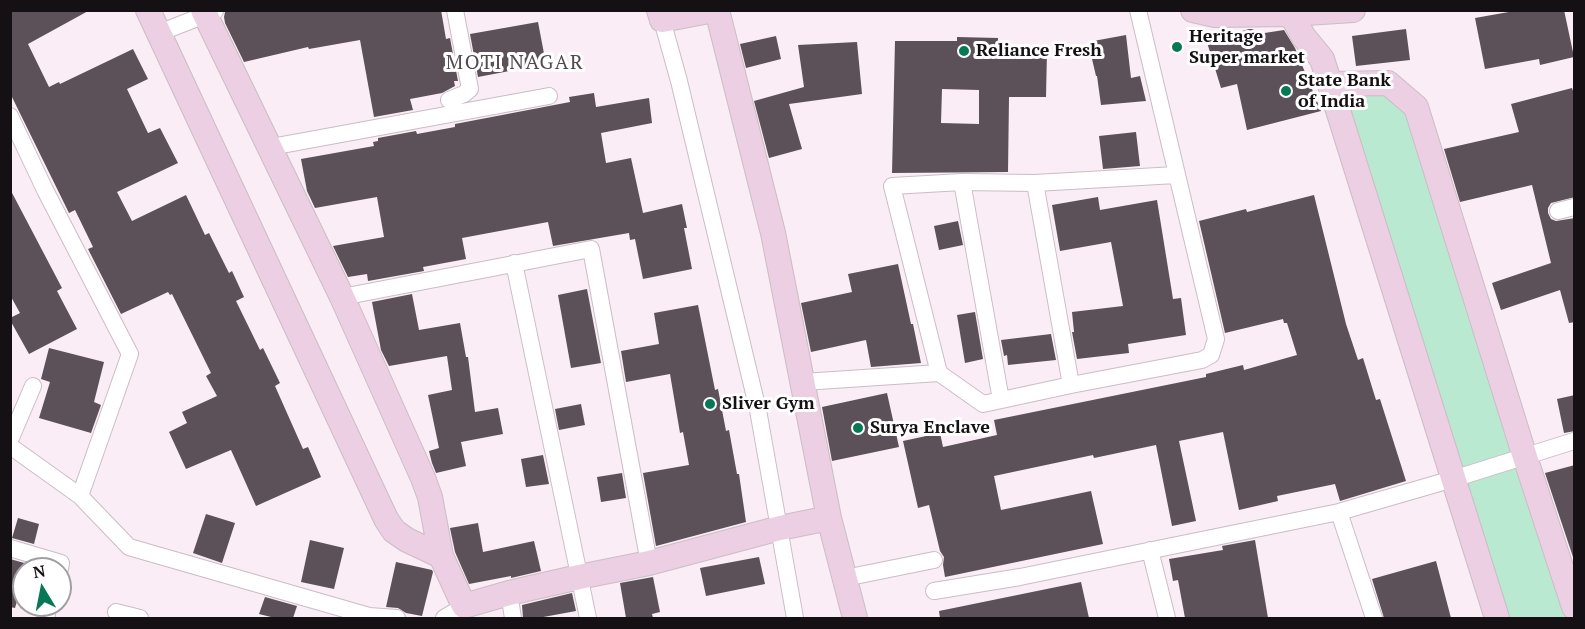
<!DOCTYPE html>
<style>
body{margin:0}
#map{position:relative;width:1585px;height:629px;overflow:hidden;background:#faedf5;font-family:"PT Serif",serif}
canvas{display:block}
.frame{position:absolute;inset:0;border:12px solid #151013;pointer-events:none}
.north{position:absolute;left:12px;top:557px;width:60px;height:60px;box-sizing:border-box;background:#fff;border:2px solid #a19fa1;border-radius:50%;rotate:350deg;font-size:16px;font-weight:700;line-height:24px;text-align:center;color:#151013}
.north::after{content:'';display:block;margin:auto;width:21px;height:27px;background:#067853;clip-path:polygon(50% 0,100% 100%,50% 72%,0 100%)}
</style>
<div id="map">
<canvas width="1585" height="629"></canvas>
<div class="frame"></div>
<div class="north">N</div>
</div>
<script>
const c = document.querySelector('canvas').getContext('2d');
c.lineJoin = 'round';
function fillPath(path, color) { c.fillStyle = color; c.fill(path, 'evenodd'); }
const toPath = rows => new Path2D(rows.map(r => 'M' + r).join(''));
function strokePath(path, color, width, dash) { c.strokeStyle = color; c.lineWidth = width; c.lineCap = dash ? 'butt' : 'round'; c.setLineDash(dash || []); c.stroke(path); }
function write(font, color, halo, rows, align = 'center') {
  c.font = font + ' "PT Serif",serif'; c.lineWidth = 6; c.setLineDash([]); c.textBaseline = 'middle'; c.strokeStyle = halo; c.fillStyle = color; for (const [text, x, y, turn = 0] of rows) {
    c.save(); c.translate(x, y); c.rotate((+turn || 0) * Math.PI / 180); c.textAlign = isNaN(turn) ? turn : align; if (halo) c.strokeText(text, 0, 0); c.fillText(text, 0, 0); c.restore();
  }
}
const green = toPath([
 [1388,83,1416,107,1574,618,1497,618,1330,84]
]);
const building = toPath([
 [10,10,90,10,28,44,49,87,59,82,60,84,133,49,148,79,127,89,148,133,160,128,178,163,117,192,132,221,186,195,205,235,209,233,229,273,232,271,244,297,236,301,260,350,263,348,280,383,275,386,303,449,308,447,321,477,256,506,231,450,186,469,169,432,187,423,182,412,217,396,206,376,211,373,172,294,170,295,168,292,121,314,88,249,93,247,75,210,69,213,10,93],
 [232,10,441,10,446,39,450,38,458,81,454,81,455,86,442,93,410,99,413,110,374,117,360,40,309,49,308,47,244,62,225,23,224,17,225,12],
 [1520,10,1564,10,1574,57,1540,65,1539,59,1485,69,1475,18],
 [538,22,546,64,478,77,470,34],
 [1249,29,1253,29,1258,34,1284,30,1295,48,1321,111,1247,130,1237,84,1221,88,1206,39,1229,35],
 [1406,29,1410,60,1356,66,1352,36],
 [1126,35,1131,78,1140,76,1146,101,1101,105,1097,76,1096,76,1088,42],
 [776,36,781,59,746,68,740,44],
 [957,37,998,38,998,50,1047,51,1046,97,1009,97,1008,172,892,173,895,41,957,41],
 [942,89,979,90,979,124,941,123],
 [857,42,862,94,789,104,802,149,769,158,754,101,804,87,798,45],
 [1572,88,1575,97,1575,197,1551,203,1548,208,1548,213,1551,219,1556,221,1575,218,1575,322,1569,323,1560,290,1501,310,1492,283,1551,263,1532,185,1460,202,1444,149,1519,132,1511,104],
 [594,93,596,107,649,98,652,123,601,133,606,163,631,158,643,213,682,204,687,228,684,228,692,269,643,279,635,239,630,240,629,233,553,246,548,222,462,238,466,259,423,267,424,271,368,281,367,274,348,277,333,246,384,237,377,197,315,208,307,191,301,159,374,146,373,142,378,141,378,138,416,131,417,134,455,127,455,124,570,102,569,97],
 [1136,132,1140,166,1103,169,1099,136],
 [10,189,62,288,57,291,77,329,29,354,10,320,10,318,20,313,10,295],
 [1314,195,1346,324,1358,360,1363,358,1376,400,1380,399,1406,481,1340,501,1335,484,1277,496,1278,501,1239,510,1223,432,1179,441,1196,521,1172,526,1156,445,1094,458,1093,455,994,476,1001,510,1091,491,1103,544,945,577,943,565,944,557,940,551,929,505,918,508,903,441,940,433,943,447,997,435,994,420,1206,377,1206,374,1243,365,1244,370,1297,355,1287,323,1284,323,1283,319,1225,333,1199,221,1246,209,1247,212],
 [1098,197,1100,210,1157,200,1173,299,1181,298,1186,335,1128,344,1129,353,1077,359,1072,332,1074,332,1072,312,1123,306,1111,242,1060,251,1052,205],
 [958,221,963,245,939,250,934,226],
 [898,264,911,324,913,324,921,363,871,367,866,340,811,352,801,303,852,292,848,274],
 [587,289,601,363,571,368,558,295],
 [412,294,419,330,460,323,466,357,468,357,475,412,498,408,503,434,461,442,466,466,436,473,432,463,429,451,439,448,428,395,452,390,447,356,389,366,381,350,372,302],
 [698,305,715,390,718,389,726,431,729,430,737,474,739,474,746,522,656,546,643,473,689,465,683,432,680,433,670,374,626,382,621,351,659,344,654,313],
 [975,312,983,359,965,363,957,315],
 [1051,334,1056,360,1008,365,1007,355,1004,356,1001,340],
 [49,348,104,362,94,402,101,405,91,433,39,418,50,382,41,379],
 [887,393,899,447,832,461,822,407],
 [1575,395,1575,431,1564,433,1557,399],
 [581,404,585,425,559,430,555,409],
 [543,455,549,484,526,487,521,459],
 [1575,465,1575,560,1574,560,1545,473],
 [622,473,626,498,601,502,597,477],
 [206,514,235,523,222,563,193,553],
 [18,518,39,524,34,544,12,538],
 [478,523,483,552,534,541,541,571,511,578,511,576,469,584,455,552,450,528],
 [310,540,344,548,334,589,301,582],
 [1255,540,1268,618,1185,618,1178,580,1173,581,1169,559,1223,550,1222,546],
 [759,557,765,584,706,596,700,568],
 [10,559,28,564,26,569,24,569,24,577,15,608,10,607],
 [1436,561,1451,618,1384,618,1372,579],
 [396,562,432,570,433,572,422,616,406,613,398,608,386,607],
 [653,577,660,612,652,614,653,618,626,618,620,583],
 [1081,582,1089,618,940,618,939,611],
 [572,593,576,611,538,618,523,618,522,605],
 [265,597,297,606,293,618,275,618,259,614]
]);
const street = toPath([
 [1138,10,1216,339,1211,355,1202,360,1071,385,983,404,939,373,892,186,962,182,1035,183,1176,175],
 [662,20,679,81,758,410,795,618],
 [159,33,215,11],
 [449,100,464,94,470,89,455,10],
 [10,116,45,190,130,354,80,496],
 [271,147,549,96],
 [962,182,1001,400],
 [1035,183,1071,385],
 [1558,211,1574,207],
 [514,263,588,618],
 [342,297,591,249,649,563],
 [803,382,939,373],
 [10,440,33,386],
 [10,446,80,496,129,547,369,616,397,618],
 [1339,512,1374,618],
 [10,548,61,563,60,569],
 [1150,550,1167,618],
 [845,578,934,560],
 [934,591,1020,577,1339,512,1453,479,1574,441],
 [509,593,513,618],
 [116,612,140,618],
 [46,618,49,605],
 [444,618,464,606]
]);
const secondary = toPath([
 [148,10,386,519,394,531,407,540,441,556],
 [203,10,342,297,423,478,430,497,441,556,464,606,509,593,579,577,649,563,780,528,829,518],
 [659,10,662,20,714,10],
 [717,10,773,233,829,518,855,618],
 [1193,10,1215,15,1290,14,1353,10],
 [1289,10,1303,36,1322,59,1497,618],
 [1330,84,1388,83,1416,107,1525,457,1574,607]
]);
const markers = [
 [1177,47,6,"#067853"],
 [964,51,6,"#067853"],
 [1286,91,6,"#067853"],
 [710,404,6,"#067853"],
 [858,428,6,"#067853"]
];
const poiNames = [
 ["Heritage",1189,37],
 ["Super market",1189,58],
 ["Reliance Fresh",976,51],
 ["State Bank",1298,81],
 ["of India",1298,102],
 ["Sliver Gym",722,404],
 ["Surya Enclave",870,428]
];
const neighbourhoodNames = [
 ["MOTI NAGAR",515,63]
];
fillPath(green, '#bae9d1');
fillPath(building, '#5c5158');
strokePath(street, '#cabdc5', 18);
strokePath(secondary, '#cabdc5', 26);
strokePath(street, '#fff', 16);
strokePath(secondary, '#eccfe3', 24);
for (const [x, y, r, color] of markers) { const dot = new Path2D(); dot.arc(x, y, r, 0, 2 * Math.PI); c.fillStyle = color; c.fill(dot); strokePath(dot, '#fff', 2); }
write('bold 18px', '#151013', '#fff', poiNames, 'left');
c.letterSpacing = '1.5px';
write('20px', '#53494f', '#fff', neighbourhoodNames);
c.letterSpacing = '0px';
</script>
